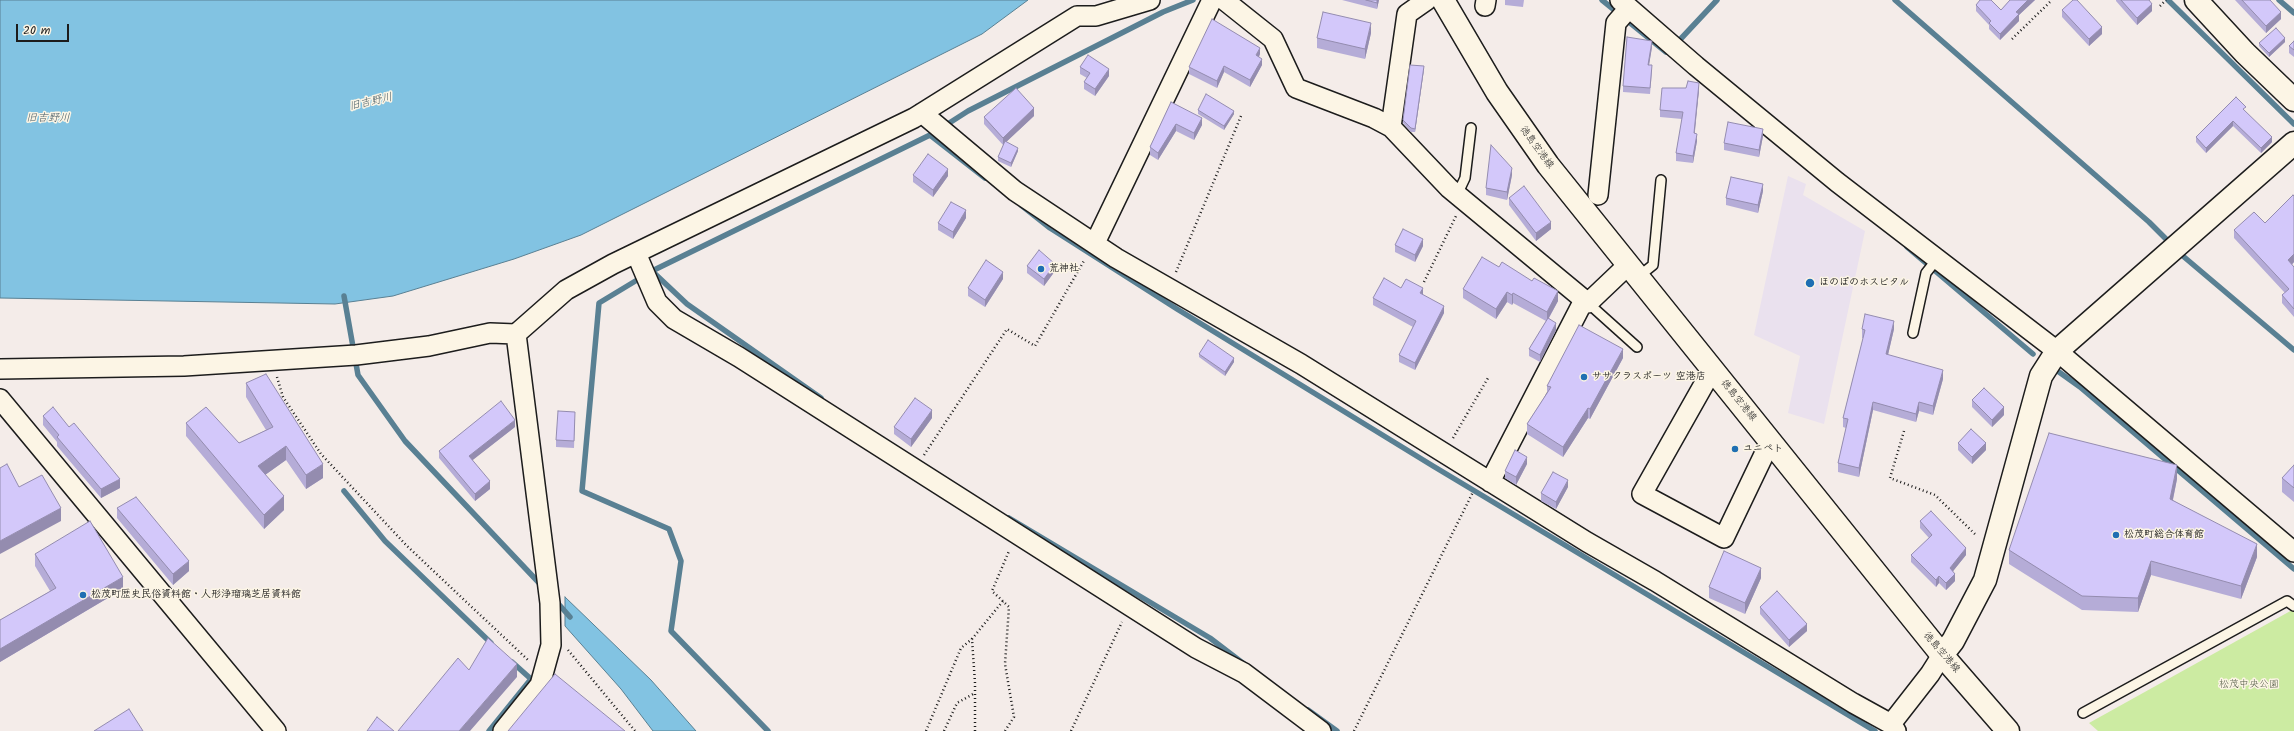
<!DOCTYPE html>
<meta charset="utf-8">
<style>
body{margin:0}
#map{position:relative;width:2294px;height:731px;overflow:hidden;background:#f4ece9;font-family:Kalam,sans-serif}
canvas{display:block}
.scale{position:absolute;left:16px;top:24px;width:53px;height:18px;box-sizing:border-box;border:2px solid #1c1c1c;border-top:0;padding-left:5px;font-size:12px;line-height:14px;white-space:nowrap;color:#1c1c1c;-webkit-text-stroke:3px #fcf5e5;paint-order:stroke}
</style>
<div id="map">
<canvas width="2294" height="731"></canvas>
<div class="scale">20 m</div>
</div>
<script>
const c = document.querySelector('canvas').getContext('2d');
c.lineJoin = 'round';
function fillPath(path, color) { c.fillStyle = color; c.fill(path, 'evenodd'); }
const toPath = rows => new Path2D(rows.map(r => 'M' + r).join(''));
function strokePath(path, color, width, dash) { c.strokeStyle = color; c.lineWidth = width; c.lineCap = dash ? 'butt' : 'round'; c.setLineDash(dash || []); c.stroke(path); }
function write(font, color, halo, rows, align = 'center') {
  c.font = font + ' Kalam,"Klee One",sans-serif'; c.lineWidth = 3; c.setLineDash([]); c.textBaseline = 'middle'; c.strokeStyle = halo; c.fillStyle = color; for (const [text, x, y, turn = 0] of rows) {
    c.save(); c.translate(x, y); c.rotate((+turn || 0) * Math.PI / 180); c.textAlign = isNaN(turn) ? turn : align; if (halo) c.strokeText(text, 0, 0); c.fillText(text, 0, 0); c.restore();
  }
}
const built = toPath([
 [1788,176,1806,184,1803,195,1865,231,1824,424,1788,413,1800,356,1754,335]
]);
const green = toPath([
 [2294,609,2294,731,2098,731,2089,723]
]);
const water = toPath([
 [0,0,1028,0,982,34,581,235,514,259,393,296,335,304,0,298,0,0],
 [565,597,651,680,696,731,653,731,621,689,565,626,565,597]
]);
const stream = toPath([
 [1602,0,1666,52],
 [1895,0,2149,222,2171,244],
 [2168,0,2294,124],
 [2279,0,2294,13],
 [1675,45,1717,0],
 [943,127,968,111,1163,12,1193,0],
 [1021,205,1050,228,1177,309,1433,466,1875,731],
 [1907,247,2033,354],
 [2177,251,2294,350],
 [652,271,687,304,821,398],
 [344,296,358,375,405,441,542,586],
 [2052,367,2080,387,2294,569],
 [344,491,385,541,491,643],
 [1009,518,1210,638,1244,664],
 [555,600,570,617],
 [1308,710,1337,731],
 [489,731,531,679,512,662],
 [768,731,671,631,681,561,669,529,582,491,599,303,652,271,930,135,985,178]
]);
const path = toPath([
 [2160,6,2166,0],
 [2012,39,2052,0],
 [1176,272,1241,116],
 [1424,282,1456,216],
 [277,377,283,397,321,454,407,546,528,660],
 [1904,431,1890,478,1935,495,1977,536],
 [1453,438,1488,378],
 [924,455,1007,329,1035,346,1085,259],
 [568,650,635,731],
 [926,731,961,648,972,639],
 [944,731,957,703,975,693],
 [975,731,975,683,972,639,1003,601],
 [1005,731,1014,717,1005,664,1009,607,992,591,1009,551],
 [1071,731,1122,622],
 [1354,731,1473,492]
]);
const lane = toPath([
 [1457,195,1465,178,1471,128],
 [1638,277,1653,265,1661,180],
 [1588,303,1637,347],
 [1913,333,1926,273,1937,259],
 [2083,713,2287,601,2294,606]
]);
const street = toPath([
 [1224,0,1273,39,1296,88,1374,118,1391,127,1449,188,1588,303,1628,265],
 [1620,0,1696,66,1837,182,2057,351,2294,552],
 [1485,6,1486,0],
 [922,113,1015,191,1116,258,1301,364,1587,542,1655,581,1853,703,1891,724,1896,731],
 [1391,127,1407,14,1427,0],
 [1598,195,1616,23,1629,8],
 [1095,243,1212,0],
 [636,253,657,302,674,319,739,357,1196,648,1244,673,1321,731],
 [0,369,184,366,356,355,429,346,490,333,516,334,566,290,613,264,914,118,1077,16,1096,16,1150,0],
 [1712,370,1642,494,1724,538,1770,442],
 [0,399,276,731],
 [1490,482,1584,300],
 [1891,724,1930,674,1942,655],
 [503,731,540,685,551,645,550,603,516,334]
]);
const secondary = toPath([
 [2196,0,2245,53,2294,100],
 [1942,655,1953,641,1985,580,2041,376,2057,351,2294,143]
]);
const primary = toPath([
 [1443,0,1497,92,1548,165,1942,655,2008,731]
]);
const wall = toPath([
 [1342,0,1379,0,1377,9],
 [1505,0,1524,0,1523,7,1505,5],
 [2010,0,2035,0,2019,15,2019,21,2000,40,1989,29,1989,25,1976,11,1976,5,2001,10],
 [2116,0,2149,0,2152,11,2137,25,2116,1],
 [2235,0,2270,0,2281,19,2266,33],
 [2062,10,2102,34,2089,46,2062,17],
 [1371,33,1365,59,1317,48,1317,38],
 [2294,41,2294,57,2289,53,2289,46],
 [2285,42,2269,57,2259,46,2259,43],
 [1652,47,1649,65,1652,71,1650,94,1623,92,1623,86],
 [1260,54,1259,57,1262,65,1250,87,1224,72,1217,88,1189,74,1189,67],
 [1080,67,1109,76,1095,96,1084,89,1084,82,1087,78,1080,74],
 [1424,69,1415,132,1411,132,1403,123,1403,120],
 [1699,90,1694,134,1697,141,1693,163,1676,161,1676,153,1682,119,1660,117,1660,110],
 [1171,102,1202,125,1194,140,1176,131,1158,160,1150,155,1150,147],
 [1198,110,1234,114,1224,130,1198,114],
 [2246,112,2272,142,2261,153,2233,126,2206,153,2196,142,2196,137],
 [1034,116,1006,142,1018,151,1011,167,998,161,998,157,1004,144,1003,145,984,124,984,117],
 [1763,136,1759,157,1724,150,1724,143],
 [913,175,948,176,933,197,913,182],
 [1512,175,1507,200,1486,195,1486,188],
 [1763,191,1758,213,1726,205,1726,198],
 [2294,196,2294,262,2292,265,2294,267,2294,317,2282,303,2282,295,2285,293,2234,238,2234,230,2265,223],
 [1509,198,1551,229,1536,241,1509,205],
 [966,218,953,239,938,230,938,223],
 [1395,245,1423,246,1415,262,1395,252],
 [1027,266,1055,271,1044,286,1027,273],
 [1499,267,1558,301,1549,318,1556,330,1540,362,1529,356,1529,349,1546,321,1513,303,1512,305,1507,302,1496,319,1463,298,1463,289],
 [1003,279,985,307,968,296,968,288],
 [1401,288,1423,295,1444,313,1415,370,1399,362,1399,355,1413,327,1373,305,1373,298],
 [1862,329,1894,329,1888,355,1943,379,1933,415,1919,411,1916,422,1873,410,1859,477,1838,472,1838,463,1846,428,1843,427,1843,418,1863,338,1862,338],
 [1199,354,1234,362,1225,376,1199,357],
 [1623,358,1590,419,1588,418,1563,457,1527,434,1527,424,1547,393,1547,386],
 [246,383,323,478,306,489,286,460,265,475,284,510,264,529,186,436,186,423,239,443,266,430,246,397],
 [1972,400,2004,415,1992,427,1972,407],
 [43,416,69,427,120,488,101,498,57,446,57,442,43,425],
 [932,418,911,447,894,434,894,427],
 [575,419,574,448,556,447,556,440],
 [515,427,472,460,490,489,475,501,439,458,439,451],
 [1958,443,1986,450,1972,464,1958,450],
 [1527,464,1516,485,1505,478,1505,471],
 [2294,465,2294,502,2282,492,2282,478],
 [2177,479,2173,500,2257,557,2241,599,2151,575,2138,612,2082,610,2009,564,2009,550],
 [1568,487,1556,509,1541,501,1541,493],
 [117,508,189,571,173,585,117,518],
 [1920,521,1966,555,1953,571,1955,581,1946,590,1939,583,1936,587,1911,562,1911,555,1929,538,1920,528],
 [35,554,123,589,0,662,0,620,50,591,35,566],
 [1761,578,1745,614,1709,598,1709,587],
 [1760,607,1807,631,1789,647,1760,614]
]);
const shadedWall = toPath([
 [1377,0,1379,0,1377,9],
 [2028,0,2035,0,2019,15,2019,21,2000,40,2000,34,2016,12],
 [2152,4,2152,11,2137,25,2137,18],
 [2281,12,2281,19,2266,33,2266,26],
 [1371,23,1371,33,1365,59,1365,49],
 [2102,27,2102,34,2089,46,2089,39],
 [2285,38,2285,42,2269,57,2269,53],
 [1652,41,1652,47,1648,71,1648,65],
 [1260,48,1260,54,1256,62,1256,55],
 [1262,59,1262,65,1250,87,1250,80],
 [1224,66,1224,72,1217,88,1217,81],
 [1424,66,1424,69,1415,132,1415,129],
 [1109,69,1109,76,1095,96,1095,89],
 [1699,83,1699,90,1694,141,1694,133],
 [1034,108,1034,116,1003,145,1003,138],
 [1234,111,1234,114,1224,130,1224,126],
 [1202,118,1202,125,1194,140,1194,133],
 [2233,121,2233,126,2206,153,2206,148],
 [1176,124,1176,131,1158,160,1158,153],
 [1763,129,1763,136,1759,157,1759,150],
 [1697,134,1697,141,1693,163,1693,156],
 [2272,137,2272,142,2261,153,2261,148],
 [1018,148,1018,151,1011,167,1011,163],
 [1512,168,1512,175,1507,200,1507,192],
 [948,169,948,176,933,197,933,190],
 [1763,184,1763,191,1758,213,1758,205],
 [966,210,966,218,953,239,953,232],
 [1551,222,1551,229,1536,241,1536,233],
 [1423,239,1423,246,1415,262,1415,255],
 [2294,254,2294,262,2288,268,2288,260],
 [1055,264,1055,271,1044,286,1044,279],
 [1003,272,1003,279,985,307,985,300],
 [1423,288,1423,295,1420,293],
 [1558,291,1558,301,1547,321,1547,312],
 [1507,292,1507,302,1496,319,1496,309],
 [1513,293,1513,303,1512,305,1512,295],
 [1444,306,1444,313,1415,370,1415,363],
 [1894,321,1894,329,1886,363,1886,354],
 [1556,323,1556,330,1540,362,1540,355],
 [1623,349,1623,358,1590,419,1590,409],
 [1234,358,1234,362,1225,376,1225,372],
 [1943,370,1943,379,1933,415,1933,406],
 [1873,402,1873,410,1859,477,1859,468],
 [1919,402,1919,411,1916,422,1916,414],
 [2004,407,2004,415,1992,427,1992,420],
 [1588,408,1588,418,1563,457,1563,447],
 [932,410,932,418,911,447,911,439],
 [515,420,515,427,469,463,469,456],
 [1986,443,1986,450,1972,464,1972,457],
 [286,446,286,460,258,480,258,466],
 [1527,457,1527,464,1516,485,1516,477],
 [323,464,323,478,306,489,306,475],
 [2177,465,2177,479,2170,513,2170,499],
 [120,479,120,488,101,498,101,489],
 [1568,480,1568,487,1556,509,1556,502],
 [490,481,490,489,475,501,475,494],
 [284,496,284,510,264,529,264,515],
 [61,508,61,521,0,554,0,541],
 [2257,544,2257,557,2241,599,2241,586],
 [1966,548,1966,555,1950,575,1950,568],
 [189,561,189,571,173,585,173,574],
 [2151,561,2151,575,2138,612,2138,598],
 [1761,568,1761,578,1745,614,1745,603],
 [1955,574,1955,581,1946,590,1946,583],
 [1939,576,1939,583,1936,587,1936,580],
 [123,577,123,589,0,662,0,649],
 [1807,624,1807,631,1789,647,1789,640],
 [517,664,517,677,470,731,459,731]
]);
const building = toPath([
 [1366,0,1377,0,1377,3,1366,0],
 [1980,0,1991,0,2001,10,2010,0,2028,0,2016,12,2019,14,2000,34,1989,23,1991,21,1976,5,1980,0],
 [2073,0,2077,0,2102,27,2089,39,2062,10,2073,0],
 [2121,0,2149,0,2152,4,2137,18,2121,0],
 [2242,0,2270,0,2281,12,2266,26,2242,0],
 [1323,12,1371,23,1365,49,1317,38,1323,12],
 [1212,19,1260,48,1256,55,1262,59,1250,80,1224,66,1217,81,1189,67,1212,19],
 [2276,28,2285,38,2269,53,2259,43,2276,28],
 [1627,37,1652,41,1648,65,1652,65,1650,88,1623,86,1627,37],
 [2294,41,2294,50,2289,46,2294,41],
 [1088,55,1109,69,1095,89,1084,82,1090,73,1080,67,1088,55],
 [1410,65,1424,66,1415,129,1411,128,1403,120,1410,65],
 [1688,81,1699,83,1694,133,1697,134,1693,156,1676,153,1683,112,1660,110,1662,88,1686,88,1688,81],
 [1016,88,1034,108,1003,138,984,117,1016,88],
 [1206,94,1234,111,1224,126,1198,110,1206,94],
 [2236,97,2246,107,2243,109,2272,137,2261,148,2233,121,2206,148,2196,137,2236,97],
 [1171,102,1202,118,1194,133,1176,124,1158,153,1150,147,1171,102],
 [1728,122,1763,129,1759,150,1724,143,1728,122],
 [1005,141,1018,148,1011,163,998,157,1005,141],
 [1491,145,1512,168,1507,192,1486,188,1491,145],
 [928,154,948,169,933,190,913,175,928,154],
 [1731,177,1763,184,1758,205,1726,198,1731,177],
 [1524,186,1551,222,1536,233,1509,198,1524,186],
 [2293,195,2294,196,2294,254,2288,260,2294,267,2294,309,2282,295,2289,289,2234,230,2254,212,2265,223,2293,195],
 [951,202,966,210,953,232,938,223,951,202],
 [1403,229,1423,239,1415,255,1395,245,1403,229],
 [1039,250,1055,264,1044,279,1027,266,1039,250],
 [1482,257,1499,267,1502,262,1532,281,1534,278,1558,291,1547,312,1513,293,1512,295,1507,292,1496,309,1463,289,1482,257],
 [986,260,1003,272,985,300,968,288,986,260],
 [1384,278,1401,288,1406,279,1423,288,1420,293,1444,306,1415,363,1399,355,1416,321,1373,298,1384,278],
 [1865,314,1894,321,1886,354,1943,370,1933,406,1919,402,1916,414,1873,402,1859,468,1838,463,1848,419,1843,418,1865,330,1862,329,1865,314],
 [1548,318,1556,323,1540,355,1529,349,1548,318],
 [1579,325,1623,349,1590,409,1588,408,1563,447,1527,424,1551,387,1547,386,1579,325],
 [1208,340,1234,358,1225,372,1199,354,1208,340],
 [266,374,323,464,306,475,286,446,258,466,284,496,264,515,186,423,206,407,239,443,273,427,246,383,266,374],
 [1984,388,2004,407,1992,420,1972,400,1984,388],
 [915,398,932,410,911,439,894,427,915,398],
 [501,401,515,420,469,456,490,481,475,494,439,451,501,401],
 [53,407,69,427,74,423,120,479,101,489,57,437,59,435,43,416,53,407],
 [558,411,575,412,574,441,556,440,558,411],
 [1971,429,1986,443,1972,457,1958,443,1971,429],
 [2049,433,2177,465,2170,499,2257,544,2241,586,2151,561,2138,598,2082,596,2009,550,2049,433],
 [1515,450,1527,457,1516,477,1505,471,1515,450],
 [7,464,19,487,42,475,61,508,0,541,0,468,7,464],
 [2294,465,2294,488,2282,478,2294,465],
 [1553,472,1568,480,1556,502,1541,493,1553,472],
 [136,497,189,561,173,574,117,508,136,497],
 [1931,511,1966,548,1950,568,1955,574,1946,583,1939,576,1936,580,1911,555,1932,535,1920,521,1931,511],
 [90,521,123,577,0,649,0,620,56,588,35,554,90,521],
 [1724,551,1761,568,1745,603,1709,587,1724,551],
 [1777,591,1807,624,1789,640,1760,607,1777,591],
 [488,638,517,664,459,731,398,731,458,658,469,670,488,638],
 [555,674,625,731,508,731,555,674],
 [129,709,143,731,94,731,129,709],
 [377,717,394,731,367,731,377,717]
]);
const markers = [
 [1041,269,4,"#1f6fb2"],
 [1810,283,5,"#1f6fb2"],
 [1584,377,4,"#1f6fb2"],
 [1735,449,4,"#1f6fb2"],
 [2116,535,4,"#1f6fb2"],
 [83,595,4,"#1f6fb2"]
];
const streetNames = [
 ["徳島空港線",1536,148,54],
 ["徳島空港線",1738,401,51],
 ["徳島空港線",1941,653,49]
];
const poiNames = [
 ["荒神社",1049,269],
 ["ほのぼのホスピタル",1819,283],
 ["ササクラスポーツ 空港店",1592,377],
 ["ユニペト",1743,449],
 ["松茂町総合体育館",2124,535],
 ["松茂町歴史民俗資料館・人形浄瑠璃芝居資料館",91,595]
];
const parkNames = [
 ["松茂中央公園",2249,685]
];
const waterNames = [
 ["旧吉野川",371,103,-13],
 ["旧吉野川",48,119]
];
fillPath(built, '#eae1ee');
fillPath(green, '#cceba2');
fillPath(water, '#82c3e2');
strokePath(water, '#598093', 1);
strokePath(stream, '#598093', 5.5);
strokePath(lane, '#1c1c1c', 12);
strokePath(street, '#1c1c1c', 22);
strokePath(secondary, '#1c1c1c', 25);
strokePath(primary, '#1c1c1c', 25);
strokePath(path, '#1c1c1c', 2.5, [1, 3]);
strokePath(lane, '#fcf5e5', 9);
strokePath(street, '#fcf5e5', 19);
strokePath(secondary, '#fcf5e5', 22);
strokePath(primary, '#fcf5e5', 22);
fillPath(wall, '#b5acd7');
fillPath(shadedWall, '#948caf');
fillPath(building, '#d3c8fa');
strokePath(building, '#948caf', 1);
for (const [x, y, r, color] of markers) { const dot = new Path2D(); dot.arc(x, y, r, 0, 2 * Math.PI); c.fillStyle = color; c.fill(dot); strokePath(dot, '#fcf5e5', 1.5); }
write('10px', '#1c1c1c', '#fcf5e5', streetNames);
write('bold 10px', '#1c1c1c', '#fcf5e5', poiNames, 'left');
write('10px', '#515a44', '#fcf5e5', parkNames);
write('italic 11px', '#405661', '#fcf5e5', waterNames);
</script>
